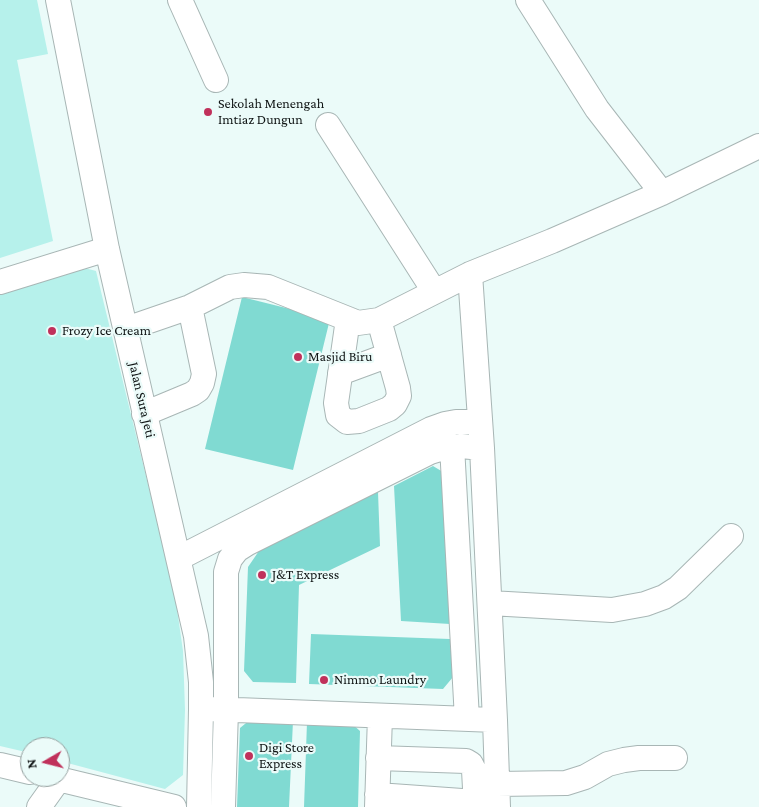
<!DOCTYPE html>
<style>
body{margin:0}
#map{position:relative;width:759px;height:807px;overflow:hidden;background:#ebfbf9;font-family:"Crimson Pro",serif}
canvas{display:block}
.north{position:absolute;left:20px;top:737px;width:50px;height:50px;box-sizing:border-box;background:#ebfbf9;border:1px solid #939f9e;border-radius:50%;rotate:262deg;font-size:14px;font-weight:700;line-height:20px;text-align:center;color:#101515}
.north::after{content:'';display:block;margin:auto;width:18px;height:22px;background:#c0315b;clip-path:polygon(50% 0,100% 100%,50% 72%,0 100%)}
</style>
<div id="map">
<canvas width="759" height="807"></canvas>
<div class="north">N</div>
</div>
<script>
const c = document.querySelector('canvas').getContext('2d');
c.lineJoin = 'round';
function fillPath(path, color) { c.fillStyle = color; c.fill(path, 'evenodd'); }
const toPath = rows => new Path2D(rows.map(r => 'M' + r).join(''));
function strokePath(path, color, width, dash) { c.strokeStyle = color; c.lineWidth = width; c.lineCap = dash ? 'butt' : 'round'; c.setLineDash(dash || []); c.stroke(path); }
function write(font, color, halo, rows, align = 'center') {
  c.font = font + ' "Crimson Pro",serif'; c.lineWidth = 4.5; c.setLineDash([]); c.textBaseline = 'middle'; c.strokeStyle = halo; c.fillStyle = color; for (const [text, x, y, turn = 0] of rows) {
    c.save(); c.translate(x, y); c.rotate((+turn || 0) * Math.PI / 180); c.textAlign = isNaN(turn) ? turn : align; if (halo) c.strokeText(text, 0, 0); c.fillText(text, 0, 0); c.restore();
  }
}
const green = toPath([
 [0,0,37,0,48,54,17,60,53,241,0,258],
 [81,267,96,271,175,595,183,651,185,710,183,775,165,789,60,761,60,747,30,747,30,753,0,746,0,291]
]);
const building = toPath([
 [242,297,330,319,293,470,205,449],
 [433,466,443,472,450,624,401,621,394,486],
 [378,492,380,546,299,585,296,683,253,682,244,671,248,567,261,548],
 [311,634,450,639,453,677,443,689,309,684],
 [251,719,293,721,289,807,237,807,240,728],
 [307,722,351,723,360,731,358,807,304,807]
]);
const minor = toPath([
 [58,0,107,249,196,636,201,682,201,709,199,807],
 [180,0,216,80],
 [528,0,597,109,662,193],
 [328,125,434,291],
 [470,274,482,448,495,720,498,807],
 [0,282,107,249],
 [348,319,336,403,338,415,347,422,359,421,389,409,395,404,399,396,398,388,379,320],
 [126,329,190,307,230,287,244,285,268,287,358,323,379,320,470,274,552,241,662,193,759,146],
 [340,373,389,355],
 [144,414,192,394,198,390,202,383,204,374,190,307],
 [452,446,467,719],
 [179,558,431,429,445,424,456,422,480,422],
 [490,603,612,610,645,604,664,597,678,588,731,536],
 [211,709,495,720],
 [378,758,466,761,471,764,474,770,476,807],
 [0,765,30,772],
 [50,777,174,807],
 [497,784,566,783,585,777,608,764,624,760,639,758,675,758],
 [377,795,476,802],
 [39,807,59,779],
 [223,807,226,710,226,572,230,559,237,550,248,543,430,452,443,448,461,446,482,448],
 [377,807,380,716]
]);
const markers = [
 [208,112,5,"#c0315b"],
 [52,331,5,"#c0315b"],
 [298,357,5,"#c0315b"],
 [262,575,5,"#c0315b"],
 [324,680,5,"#c0315b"],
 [249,756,5,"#c0315b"]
];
const poiNames = [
 ["Sekolah Menengah",218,104],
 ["Imtiaz Dungun",218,120],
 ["Frozy Ice Cream",62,331],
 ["Masjid Biru",308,357],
 ["J&T Express",272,575],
 ["Nimmo Laundry",334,680],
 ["Digi Store",259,748],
 ["Express",259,764]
];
const streetNames = [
 ["Jalan Sura Jeti",142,400,77]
];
fillPath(green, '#b6f1eb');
fillPath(building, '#80dad2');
strokePath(minor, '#a8b6b5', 26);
strokePath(minor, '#fff', 24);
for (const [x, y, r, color] of markers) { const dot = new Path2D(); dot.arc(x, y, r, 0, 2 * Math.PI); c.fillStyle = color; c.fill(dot); strokePath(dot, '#ebfbf9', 2); }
write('14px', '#101515', '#ebfbf9', poiNames, 'left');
write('14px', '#101515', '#ebfbf9', streetNames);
</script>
